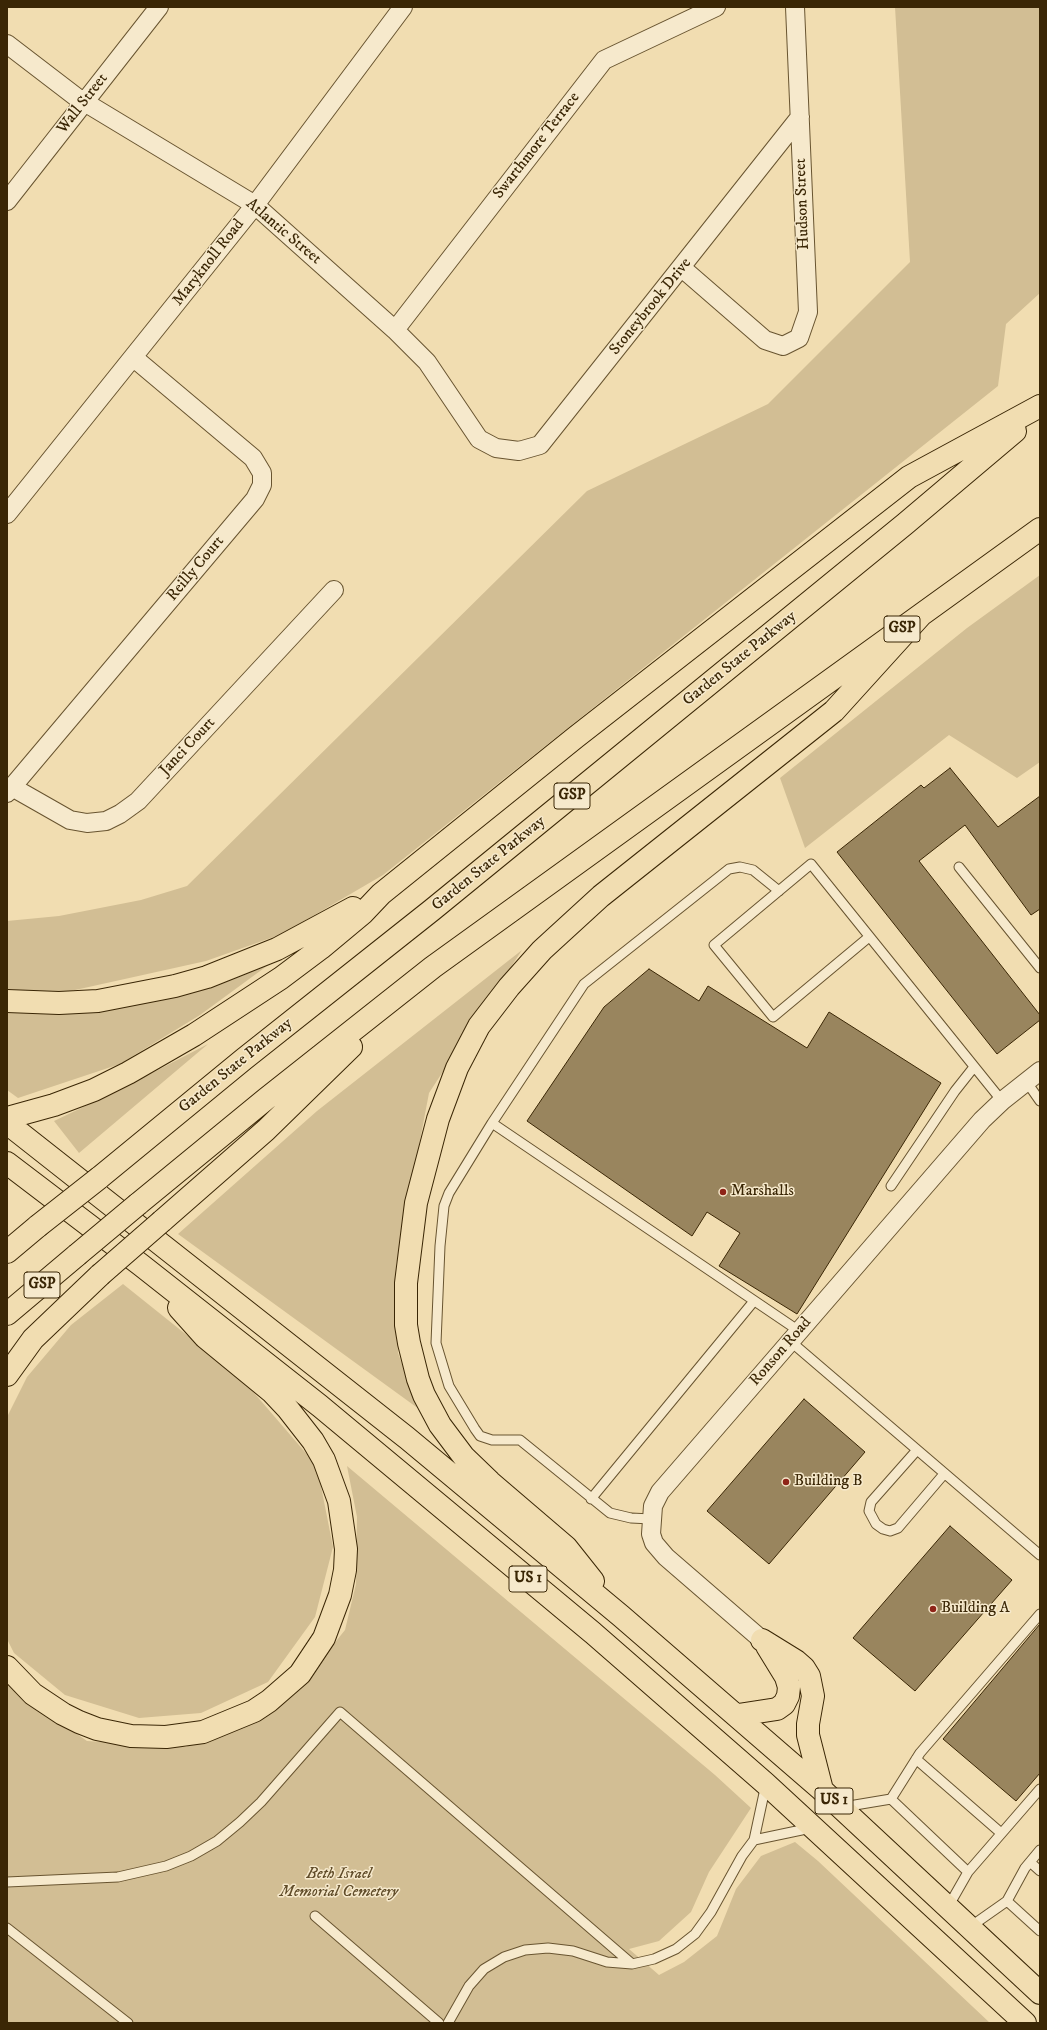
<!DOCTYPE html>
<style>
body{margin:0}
#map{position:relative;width:1047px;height:2030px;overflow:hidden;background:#f1ddb1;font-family:"IM FELL DW Pica",serif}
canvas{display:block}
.frame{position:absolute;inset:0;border:8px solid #3a2605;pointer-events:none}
</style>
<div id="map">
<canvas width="1047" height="2030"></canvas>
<div class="frame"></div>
</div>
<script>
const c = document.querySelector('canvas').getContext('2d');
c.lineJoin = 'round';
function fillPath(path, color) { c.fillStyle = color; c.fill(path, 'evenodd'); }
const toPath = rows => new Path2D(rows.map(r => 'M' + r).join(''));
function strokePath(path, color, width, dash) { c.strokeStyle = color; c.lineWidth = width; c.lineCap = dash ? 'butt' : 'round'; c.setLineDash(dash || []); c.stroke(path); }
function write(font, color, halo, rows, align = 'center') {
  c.font = font + ' "IM FELL DW Pica",serif'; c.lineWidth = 3; c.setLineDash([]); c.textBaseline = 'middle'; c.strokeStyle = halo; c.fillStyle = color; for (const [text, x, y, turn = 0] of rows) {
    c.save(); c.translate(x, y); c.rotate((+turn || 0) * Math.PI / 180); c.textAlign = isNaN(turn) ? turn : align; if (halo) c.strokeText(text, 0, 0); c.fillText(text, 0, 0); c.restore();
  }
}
const green = toPath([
 [895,7,1040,7,1040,293,1006,324,998,386,383,875,282,934,206,961,57,994,7,989,7,921,59,916,141,900,187,886,587,491,768,404,910,262],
 [1040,575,1040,762,1017,778,949,735,805,848,780,778,967,628],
 [522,950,429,1093,396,1266,398,1353,419,1409,178,1234,317,1111],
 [271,963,200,1015,120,1064,18,1098,7,1090,7,1006,178,995],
 [208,1044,79,1153,54,1121,121,1089],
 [123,1284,243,1380,317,1466,333,1547,315,1617,268,1682,201,1713,139,1718,65,1695,14,1653,7,1639,7,1417,27,1377,71,1325],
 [347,1466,715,1775,751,1808,709,1872,691,1912,659,1941,629,1949,659,1975,684,1962,717,1936,736,1889,761,1856,795,1842,818,1861,990,2023,7,2023,7,1685,87,1741,186,1747,304,1681,345,1630,356,1584,357,1517]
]);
const building = toPath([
 [950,768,998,827,1040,796,1040,909,1031,915,965,825,919,861,1040,1015,1040,1020,997,1054,837,852,921,785,924,788,950,768],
 [649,969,699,1001,708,986,807,1048,829,1012,941,1083,797,1314,719,1266,740,1233,707,1212,692,1236,527,1121,604,1007,649,969],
 [804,1399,865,1452,769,1564,707,1511,804,1399],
 [950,1526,1012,1580,915,1691,853,1638,950,1526],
 [1040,1624,1040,1773,1016,1801,943,1739,1040,1624]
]);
const lane = toPath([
 [959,867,1040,968],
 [869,937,773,1017,714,945,811,864,1002,1101],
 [1026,1081,1040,1101],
 [492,1123,799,1331],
 [891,1186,955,1091,974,1067],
 [790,1341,1040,1555],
 [917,1450,871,1502,869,1511,876,1524,883,1529,890,1531,898,1528,944,1474],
 [591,1499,754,1301],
 [651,1519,631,1518,610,1513,520,1440,492,1440,480,1436,475,1429,449,1386,436,1343,440,1246,444,1206,449,1193,492,1123,584,984,729,869,740,867,753,870,779,891],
 [916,1759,1001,1833],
 [891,1799,968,1872],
 [843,1807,891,1799,920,1753,1040,1614],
 [754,1840,811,1828],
 [1030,1862,1040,1871],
 [7,1882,118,1877,166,1866,191,1856,217,1841,240,1822,261,1802,340,1712,632,1964],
 [1007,1901,1025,1868,1040,1850],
 [948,1907,968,1872,1040,1789],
 [315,1916,439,2023],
 [970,1927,1007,1901,1040,1931],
 [7,1928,128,2023],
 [448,2023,469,1986,484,1969,504,1957,525,1950,548,1948,573,1951,607,1962,632,1964,654,1959,676,1949,695,1934,711,1912,742,1856,754,1840,766,1784]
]);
const street = toPath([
 [7,44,84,103,91,106,255,205,395,330,427,362,479,439,496,448,519,451,540,445,800,117],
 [7,201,159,7],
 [682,268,765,340,783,346,799,338,808,312,795,7],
 [395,330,604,60,716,7],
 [7,514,255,205,403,7],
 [12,787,70,820,87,823,106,821,120,814,138,801,334,590],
 [7,793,255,499,262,485,262,473,253,458,134,358],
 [762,1640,666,1557,654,1543,651,1534,653,1506,660,1492,982,1120,1002,1101,1040,1071]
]);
const highway = toPath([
 [7,1001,59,1003,98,1001,175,986,207,977,277,949,353,908],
 [7,1118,54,1105,94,1090,128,1073,194,1035,281,978,321,948,363,913,381,894,576,737,909,477,1040,406],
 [7,1123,407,1438,621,1616,822,1790,1040,1993],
 [7,1163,141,1265,320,1406,593,1633,766,1784,1025,2023],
 [99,1178,244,1059,432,910,905,524,1015,431],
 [138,1204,266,1099,433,967,1040,529],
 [162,1221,266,1130,351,1047],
 [7,1252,38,1226],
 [7,1314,77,1255],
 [7,1375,33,1339,100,1275],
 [593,1581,566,1547,490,1482,464,1457,440,1425,424,1395,418,1379,409,1343,406,1325,406,1283,416,1203,438,1119,457,1068,479,1026,509,987,542,950,601,896,834,711,921,615],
 [762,1640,796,1661,804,1668,809,1676,813,1696,808,1724,808,1735,822,1790],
 [7,1667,33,1694,63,1714,79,1722,97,1729,131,1736,166,1737,203,1732,254,1711,269,1701,300,1674,324,1638,340,1595,345,1570,346,1549,339,1501,324,1460,313,1441,288,1409,272,1392,205,1337,179,1308],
 [738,1715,777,1709,784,1704,788,1696,789,1687,786,1677,767,1646]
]);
const highwayBridge = toPath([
 [38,1226,99,1178],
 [77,1255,138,1204],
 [100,1275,162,1221]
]);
const markers = [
 [723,1192,4,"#8f2418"],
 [786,1482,4,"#8f2418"],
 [933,1609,4,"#8f2418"]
];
const shields = [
 [902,629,36],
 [572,796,36],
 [42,1285,36],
 [528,1579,38],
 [834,1801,38]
];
const shieldNames = [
 ["GSP",902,629],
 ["GSP",572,796],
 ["GSP",42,1285],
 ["US 1",528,1579],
 ["US 1",834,1801]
];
const streetNames = [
 ["Wall Street",83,104,-52],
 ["Swarthmore Terrace",537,146,-52],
 ["Hudson Street",803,204,-92],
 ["Atlantic Street",283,232,40],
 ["Maryknoll Road",209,263,-52],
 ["Stoneybrook Drive",651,307,-51],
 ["Reilly Court",196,569,-50],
 ["Garden State Parkway",740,659,-39],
 ["Janci Court",188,747,-47],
 ["Garden State Parkway",489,864,-39],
 ["Garden State Parkway",236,1066,-39],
 ["Ronson Road",781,1352,-49]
];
const poiNames = [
 ["Marshalls",731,1192],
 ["Building B",794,1482],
 ["Building A",941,1609]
];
const parkNames = [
 ["Beth Israel",339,1875],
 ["Memorial Cemetery",339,1893]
];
fillPath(green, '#d2be94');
fillPath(building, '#99855e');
strokePath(building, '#3a2605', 1);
strokePath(lane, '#685430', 11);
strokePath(street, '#685430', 20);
strokePath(highway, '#3a2605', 24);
strokePath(lane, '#f6e9cc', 9);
strokePath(street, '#f6e9cc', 18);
strokePath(highway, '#f1ddb1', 22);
strokePath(highwayBridge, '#3a2605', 24, []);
strokePath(highwayBridge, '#f1ddb1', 22);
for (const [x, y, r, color] of markers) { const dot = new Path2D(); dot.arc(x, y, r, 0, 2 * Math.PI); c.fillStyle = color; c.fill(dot); strokePath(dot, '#f6e9cc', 1.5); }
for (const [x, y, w] of shields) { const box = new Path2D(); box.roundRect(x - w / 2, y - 13, w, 26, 3); c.fillStyle = '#f6e9cc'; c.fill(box); strokePath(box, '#3a2605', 1); }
write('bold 15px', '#3a2605', null, shieldNames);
write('16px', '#3a2605', '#f6e9cc', streetNames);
write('16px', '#3a2605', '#f6e9cc', poiNames, 'left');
write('italic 16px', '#604c29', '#f6e9cc', parkNames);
</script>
